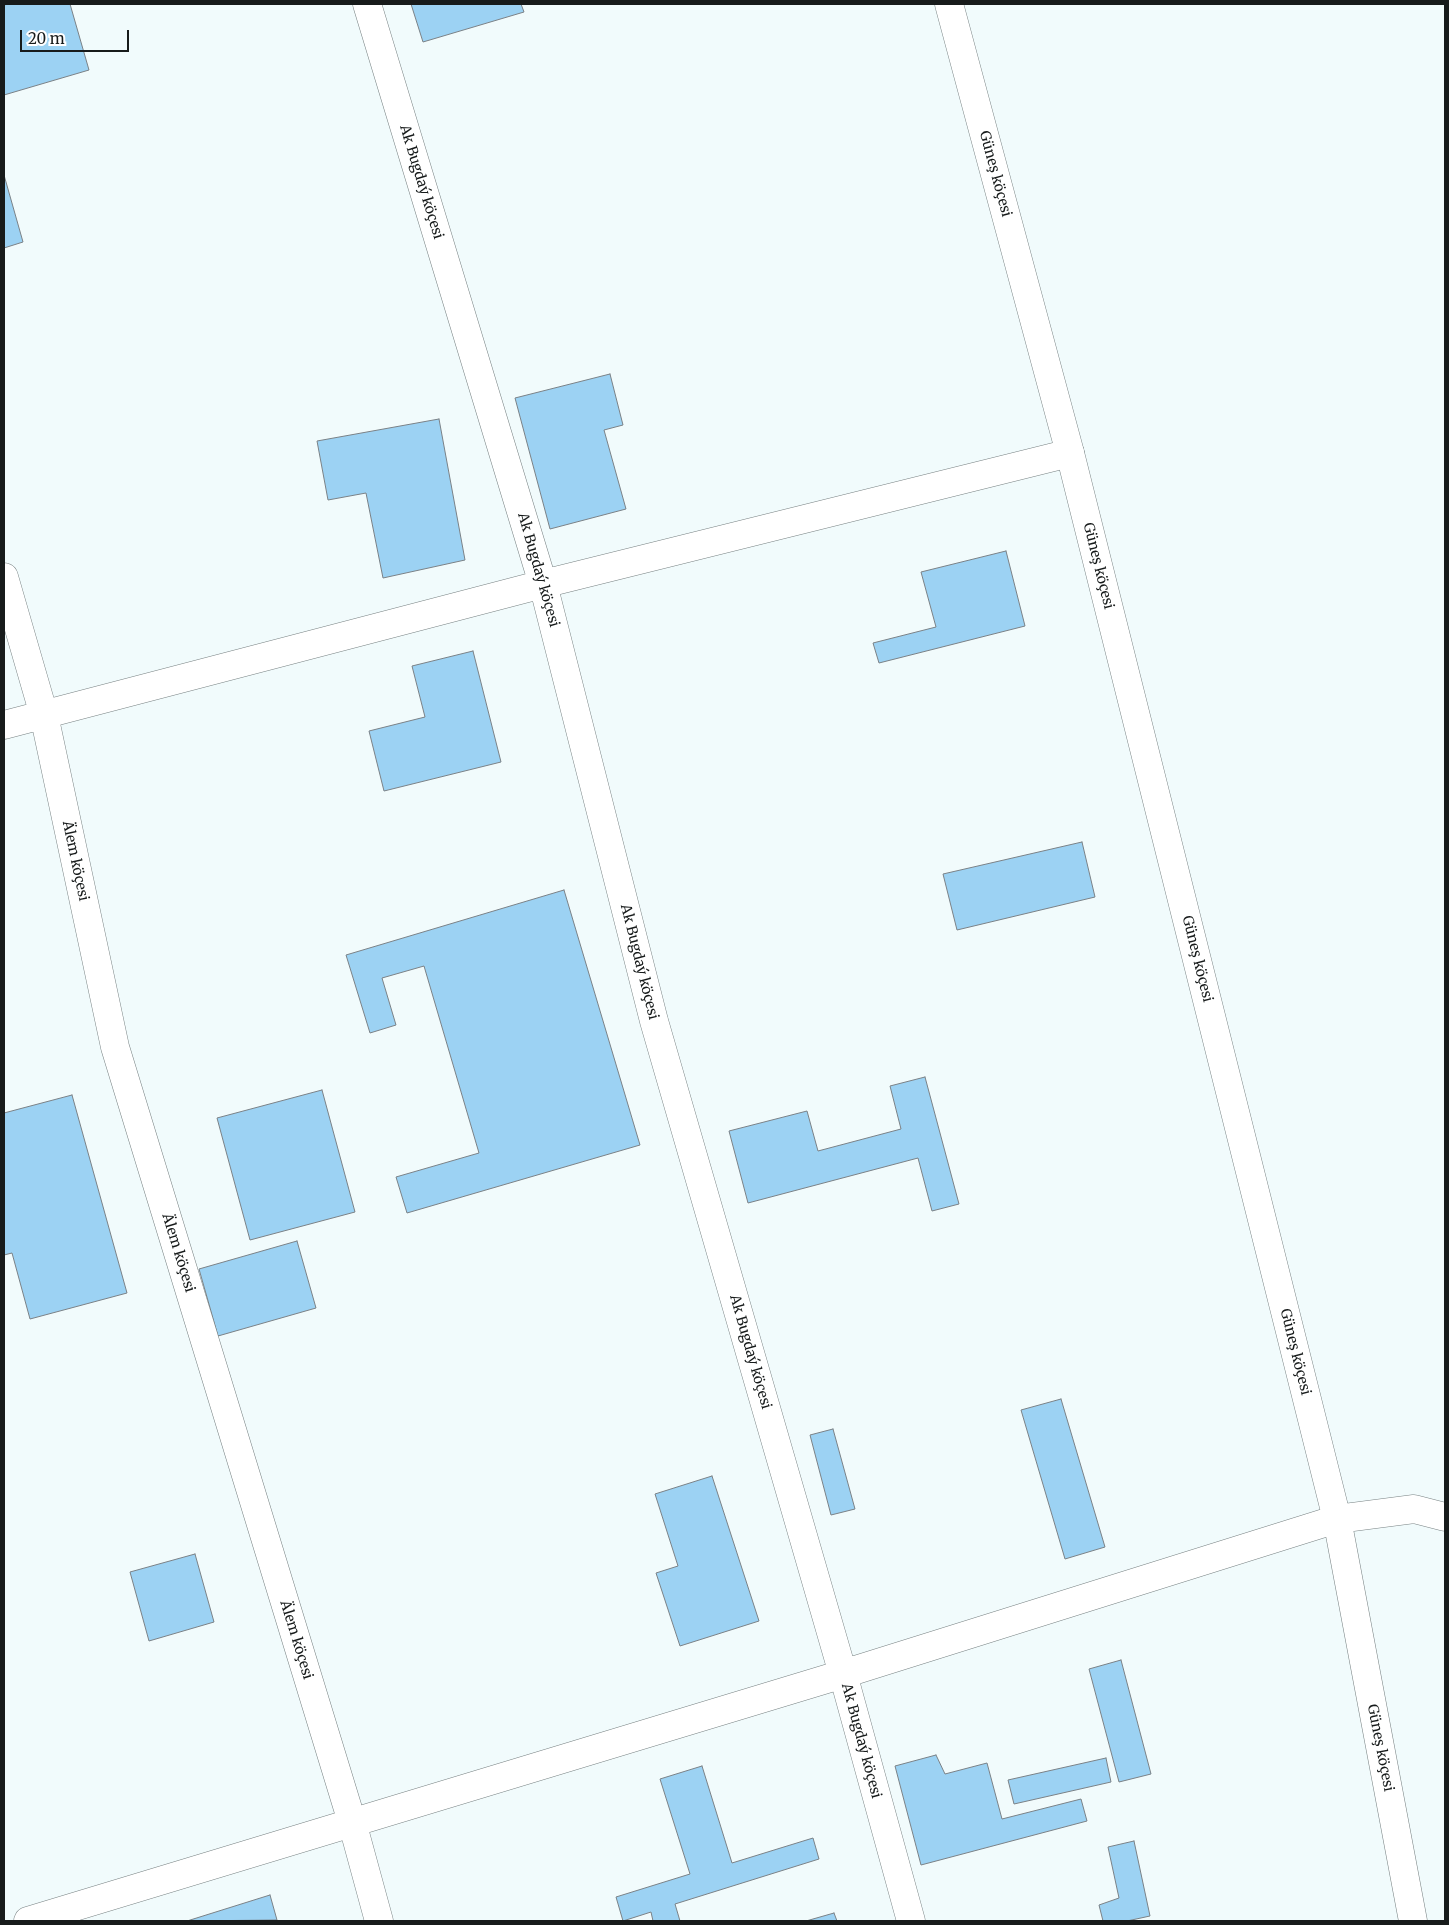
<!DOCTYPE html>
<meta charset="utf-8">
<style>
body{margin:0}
#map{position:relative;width:1449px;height:1925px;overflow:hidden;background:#f1fbfc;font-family:Merriweather,serif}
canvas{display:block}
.frame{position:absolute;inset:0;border:5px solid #171b1b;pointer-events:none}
.scale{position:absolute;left:20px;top:30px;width:109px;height:22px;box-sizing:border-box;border:2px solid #171b1b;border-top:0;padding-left:6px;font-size:15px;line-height:18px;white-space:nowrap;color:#171b1b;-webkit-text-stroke:4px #fff;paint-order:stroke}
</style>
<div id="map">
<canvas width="1449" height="1925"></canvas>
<div class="frame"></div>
<div class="scale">20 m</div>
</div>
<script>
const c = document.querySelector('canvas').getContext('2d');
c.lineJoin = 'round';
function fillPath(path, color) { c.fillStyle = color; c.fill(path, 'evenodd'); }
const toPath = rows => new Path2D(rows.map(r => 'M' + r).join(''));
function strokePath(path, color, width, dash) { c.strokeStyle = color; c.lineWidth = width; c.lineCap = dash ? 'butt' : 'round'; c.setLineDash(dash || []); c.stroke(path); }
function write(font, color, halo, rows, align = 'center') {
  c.font = font + ' Merriweather,serif'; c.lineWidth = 5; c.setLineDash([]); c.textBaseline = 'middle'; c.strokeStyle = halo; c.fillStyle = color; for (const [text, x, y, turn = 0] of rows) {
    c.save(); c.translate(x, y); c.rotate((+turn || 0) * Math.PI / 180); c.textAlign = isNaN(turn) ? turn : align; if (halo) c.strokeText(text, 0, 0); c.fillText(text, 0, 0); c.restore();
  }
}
const building = toPath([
 [8,4,70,4,89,70,4,95,4,5,8,4],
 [411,4,521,4,524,12,423,42,411,4],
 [4,175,23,242,4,248,4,175],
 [610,374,623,425,604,430,626,509,550,529,515,398,610,374],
 [439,419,465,560,383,578,366,493,328,500,317,441,439,419],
 [1006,551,1025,626,879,663,873,643,936,627,921,572,1006,551],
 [473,651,501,762,384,791,369,731,425,717,412,666,473,651],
 [1082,842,1095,897,957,930,943,874,1082,842],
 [564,890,640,1145,407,1213,396,1177,479,1153,424,966,382,978,396,1025,370,1033,346,955,564,890],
 [925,1077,959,1204,932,1211,918,1158,748,1203,729,1131,807,1111,818,1151,901,1129,890,1086,925,1077],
 [322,1090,355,1212,250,1240,217,1118,322,1090],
 [72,1095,127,1293,30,1319,12,1253,4,1255,4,1113,72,1095],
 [297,1241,316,1308,218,1336,199,1269,297,1241],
 [1061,1399,1105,1547,1065,1559,1021,1410,1061,1399],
 [833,1429,855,1509,831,1515,810,1435,833,1429],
 [712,1476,759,1621,680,1646,656,1573,678,1566,655,1494,712,1476],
 [195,1554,214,1622,149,1641,130,1572,195,1554],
 [1121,1660,1151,1774,1119,1782,1089,1669,1121,1660],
 [936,1755,945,1774,987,1763,1002,1819,1081,1799,1087,1821,921,1865,895,1766,936,1755],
 [1106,1758,1111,1782,1014,1804,1008,1780,1106,1758],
 [702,1766,732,1863,813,1838,819,1859,675,1904,680,1921,653,1921,651,1912,623,1921,616,1897,690,1874,660,1779,702,1766],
 [1134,1841,1150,1916,1127,1921,1103,1921,1099,1905,1119,1898,1108,1847,1134,1841],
 [270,1895,277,1920,187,1921,270,1895],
 [834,1913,837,1921,806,1921,834,1913]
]);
const street = toPath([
 [367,4,543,584,654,1021,843,1674,911,1921],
 [4,577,44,715,115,1047,352,1822,379,1921],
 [4,725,543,584,1070,453],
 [28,1921,843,1674,1337,1519]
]);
const secondary = toPath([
 [949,4,1070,453,1337,1519,1413,1921],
 [1337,1519,1414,1509,1445,1517]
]);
const streetNames = [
 ["Güneş köçesi",995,174,75],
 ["Ak Bugdaý köçesi",421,182,73],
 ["Güneş köçesi",1098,566,76],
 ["Ak Bugdaý köçesi",538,570,74],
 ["Älem köçesi",75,861,78],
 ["Güneş köçesi",1197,959,76],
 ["Ak Bugdaý köçesi",639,962,76],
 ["Älem köçesi",178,1253,73],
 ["Ak Bugdaý köçesi",750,1352,74],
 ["Güneş köçesi",1295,1352,76],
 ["Älem köçesi",296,1640,73],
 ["Ak Bugdaý köçesi",861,1741,75],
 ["Güneş köçesi",1380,1748,79]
];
fillPath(building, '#9cd2f3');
strokePath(building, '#7a8186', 1);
strokePath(street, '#788283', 29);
strokePath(secondary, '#788283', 29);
strokePath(street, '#fff', 28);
strokePath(secondary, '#fff', 28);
write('14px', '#171b1b', '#fff', streetNames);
</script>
